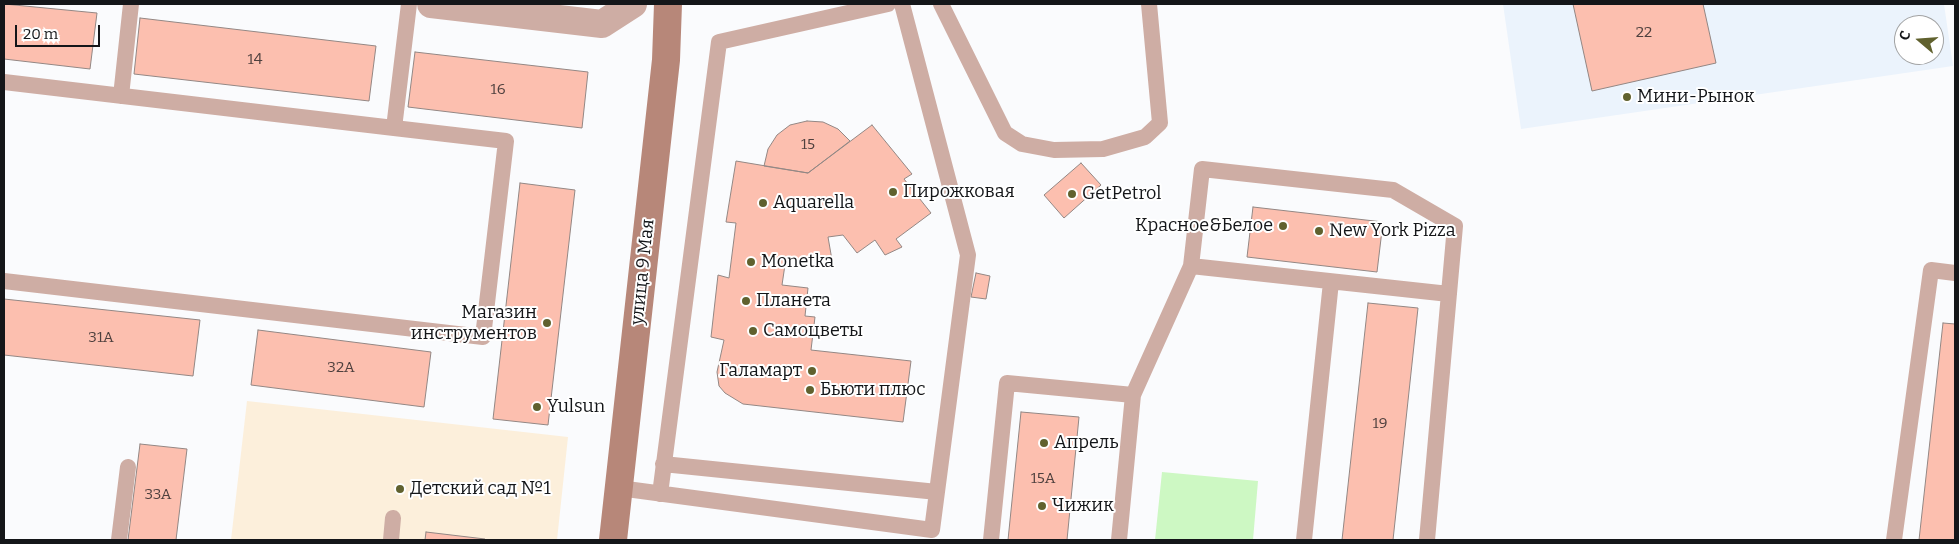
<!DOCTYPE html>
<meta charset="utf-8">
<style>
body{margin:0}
#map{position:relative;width:1959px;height:544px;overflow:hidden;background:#fafbfd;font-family:Bitter,serif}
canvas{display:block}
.frame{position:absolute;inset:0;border:5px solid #141619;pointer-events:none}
.north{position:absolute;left:1894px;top:15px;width:50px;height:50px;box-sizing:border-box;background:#fff;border:1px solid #a1a2a3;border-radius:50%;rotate:288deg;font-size:14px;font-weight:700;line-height:20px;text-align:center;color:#141619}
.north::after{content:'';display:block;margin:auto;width:18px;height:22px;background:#60612e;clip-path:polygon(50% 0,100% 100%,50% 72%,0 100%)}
.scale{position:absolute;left:15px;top:25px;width:85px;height:22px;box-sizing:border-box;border:2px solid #141619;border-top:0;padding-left:6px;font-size:15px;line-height:18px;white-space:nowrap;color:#141619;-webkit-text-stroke:4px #fff;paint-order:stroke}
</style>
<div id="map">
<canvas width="1959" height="544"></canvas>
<div class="frame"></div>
<div class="north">С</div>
<div class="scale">20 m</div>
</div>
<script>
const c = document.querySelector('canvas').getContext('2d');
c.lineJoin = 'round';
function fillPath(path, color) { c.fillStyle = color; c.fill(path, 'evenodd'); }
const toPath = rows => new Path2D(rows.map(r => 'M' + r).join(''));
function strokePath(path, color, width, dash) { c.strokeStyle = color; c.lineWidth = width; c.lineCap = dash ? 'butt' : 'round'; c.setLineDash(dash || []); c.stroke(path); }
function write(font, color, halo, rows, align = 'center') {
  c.font = font + ' Bitter,serif'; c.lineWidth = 4; c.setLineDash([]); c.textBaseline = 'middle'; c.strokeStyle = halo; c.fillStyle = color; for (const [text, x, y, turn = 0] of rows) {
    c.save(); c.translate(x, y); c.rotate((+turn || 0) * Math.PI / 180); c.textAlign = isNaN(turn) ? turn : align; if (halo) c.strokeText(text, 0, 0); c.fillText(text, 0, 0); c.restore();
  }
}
const built = toPath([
 [1503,4,1944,4,1953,66,1521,129],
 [1904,25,1934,25,1934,55,1904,55]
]);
const education = toPath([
 [247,401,568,437,557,540,231,540]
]);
const green = toPath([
 [1162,472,1258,481,1253,540,1155,540]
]);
const building = toPath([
 [4,4,97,13,90,69,4,59,4,4],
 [1573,4,1703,4,1716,63,1592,91,1573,4],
 [140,18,376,46,369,101,134,74,140,18],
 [415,52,588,72,582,128,408,107,415,52],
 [807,121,823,122,838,129,850,141,808,173,764,166,768,149,777,135,790,125,807,121],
 [872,125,912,174,904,179,931,213,896,239,902,247,885,255,875,240,857,253,843,235,828,237,832,260,786,258,782,285,808,288,805,316,815,317,811,350,911,361,903,422,743,404,725,393,719,386,717,372,724,340,711,337,718,275,729,278,736,223,726,222,736,161,808,173,872,125],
 [1081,163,1101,185,1064,218,1044,195,1081,163],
 [520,183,575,190,548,425,493,419,520,183],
 [1253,207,1383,222,1377,272,1247,257,1253,207],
 [976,273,990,276,986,299,971,297,976,273],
 [4,299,200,320,193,376,4,355,4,299],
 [1368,303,1418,308,1393,540,1342,540,1368,303],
 [1943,323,1955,324,1955,540,1919,540,1943,323],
 [258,330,431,352,424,407,251,385,258,330],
 [1021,412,1079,417,1067,540,1008,540,1021,412],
 [140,444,187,449,176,540,128,540,140,444],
 [426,532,485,539,484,540,425,540,426,532]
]);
const lane = toPath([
 [941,4,1005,133,1022,144,1054,150,1103,149,1145,137,1160,123,1149,4],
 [4,82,394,128],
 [121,96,131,4],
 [1191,266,1202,169,1393,190,1455,226,1427,540],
 [4,281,483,337,506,141,394,128,409,4],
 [1133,395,1191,266,1449,294],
 [663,464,937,492],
 [619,488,932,530,968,255,902,4],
 [660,494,719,42,888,4],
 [119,540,128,467],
 [391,540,393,518],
 [991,540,1007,383,1133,395,1119,540],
 [1304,540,1331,282],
 [1894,540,1931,270,1955,273]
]);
const street = toPath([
 [431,4,602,24,633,4]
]);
const secondary = toPath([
 [613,540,666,60,668,4]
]);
const markers = [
 [1627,97,5,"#60612e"],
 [893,192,5,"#60612e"],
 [1072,194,5,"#60612e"],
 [763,203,5,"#60612e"],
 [1283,226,5,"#60612e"],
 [1319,231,5,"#60612e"],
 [751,262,5,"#60612e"],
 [746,301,5,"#60612e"],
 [547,323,5,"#60612e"],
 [753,331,5,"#60612e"],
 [812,371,5,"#60612e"],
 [810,390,5,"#60612e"],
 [537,407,5,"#60612e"],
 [1044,443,5,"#60612e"],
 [400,489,5,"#60612e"],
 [1042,506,5,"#60612e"]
];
const numberNames = [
 ["22",1644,33],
 ["14",255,60],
 ["16",498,90],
 ["15",808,145],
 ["31А",101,338],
 ["32А",341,368],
 ["19",1380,424],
 ["15А",1043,479],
 ["33А",158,495]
];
const poiNames = [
 ["Мини-Рынок",1637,97],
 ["Пирожковая",903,192],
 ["GetPetrol",1082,194],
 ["Aquarella",773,203],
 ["Красное&Белое",1273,226,"right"],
 ["New York Pizza",1329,231],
 ["Monetka",761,262],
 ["Планета",756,301],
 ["Магазин",537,313,"right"],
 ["инструментов",537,334,"right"],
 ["Самоцветы",763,331],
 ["Галамарт",802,371,"right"],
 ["Бьюти плюс",820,390],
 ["Yulsun",547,407],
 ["Апрель",1054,443],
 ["Детский сад №1",410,489],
 ["Чижик",1052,506]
];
const streetNames = [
 ["улица 9 Мая",643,272,-84]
];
fillPath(built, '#ebf3fc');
fillPath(education, '#fcefdb');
fillPath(green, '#cdf8c3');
fillPath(building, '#fcbfaf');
strokePath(building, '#938784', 1);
strokePath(lane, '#ceada4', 16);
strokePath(street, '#ceada4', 28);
strokePath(secondary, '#b78779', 28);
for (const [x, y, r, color] of markers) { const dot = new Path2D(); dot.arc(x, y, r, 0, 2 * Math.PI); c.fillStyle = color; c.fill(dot); strokePath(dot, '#fff', 2); }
write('15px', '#4e403e', null, numberNames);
write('18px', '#141619', '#fff', poiNames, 'left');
write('18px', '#141619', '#fff', streetNames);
</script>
